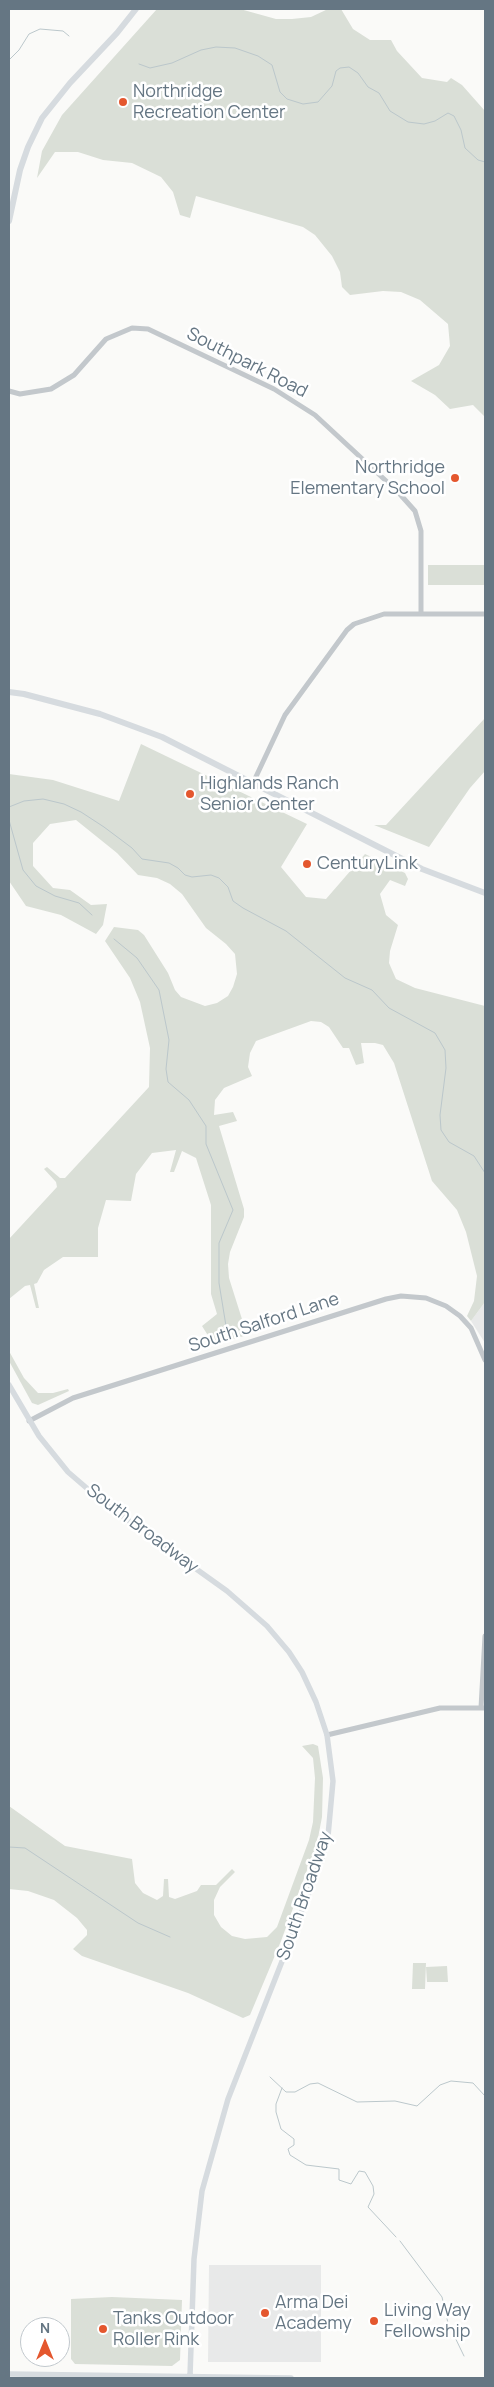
<!DOCTYPE html>
<style>
body{margin:0}
#map{position:relative;width:494px;height:2387px;overflow:hidden;background:#fafaf8;font-family:Manrope,sans-serif}
canvas{display:block}
.frame{position:absolute;inset:0;border:10px solid #657683;pointer-events:none}
.north{position:absolute;left:20px;top:2317px;width:50px;height:50px;box-sizing:border-box;background:#fff;border:1px solid #c1c8cd;border-radius:50%;rotate:0deg;font-size:14px;font-weight:700;line-height:20px;text-align:center;color:#657683}
.north::after{content:'';display:block;margin:auto;width:18px;height:22px;background:#e4572e;clip-path:polygon(50% 0,100% 100%,50% 72%,0 100%)}
</style>
<div id="map">
<canvas width="494" height="2387"></canvas>
<div class="frame"></div>
<div class="north">N</div>
</div>
<script>
const c = document.querySelector('canvas').getContext('2d');
c.lineJoin = 'round';
function fillPath(path, color) { c.fillStyle = color; c.fill(path, 'evenodd'); }
const toPath = rows => new Path2D(rows.map(r => 'M' + r).join(''));
function strokePath(path, color, width, dash) { c.strokeStyle = color; c.lineWidth = width; c.lineCap = dash ? 'butt' : 'round'; c.setLineDash(dash || []); c.stroke(path); }
function write(font, color, halo, rows, align = 'center') {
  c.font = font + ' Manrope,sans-serif'; c.lineWidth = 5; c.setLineDash([]); c.textBaseline = 'middle'; c.strokeStyle = halo; c.fillStyle = color; for (const [text, x, y, turn = 0] of rows) {
    c.save(); c.translate(x, y); c.rotate((+turn || 0) * Math.PI / 180); c.textAlign = isNaN(turn) ? turn : align; if (halo) c.strokeText(text, 0, 0); c.fillText(text, 0, 0); c.restore();
  }
}
const built = toPath([
 [485,1302,485,1343,471,1321],
 [209,2265,321,2265,321,2362,208,2362]
]);
const green = toPath([
 [157,9,240,9,276,19,292,19,311,17,328,9,341,9,353,29,370,40,391,40,397,51,422,78,447,82,451,78,462,85,485,111,485,417,473,405,450,409,435,395,411,381,439,365,450,346,448,324,420,300,401,292,383,291,350,295,342,287,340,272,332,256,315,235,303,227,196,196,190,218,180,215,173,192,161,177,132,163,103,160,78,152,55,152,37,178,42,151,62,115],
 [428,565,485,565,485,585,428,585],
 [485,718,485,771,470,788,429,847,374,825,386,825],
 [141,744,307,824,281,867,306,897,326,899,365,854,405,873,408,879,405,886,390,880,380,894,386,915,398,925,390,951,389,963,396,979,415,988,485,1006,485,1302,471,1321,467,1316,474,1301,477,1276,466,1232,457,1210,432,1181,394,1063,383,1045,375,1043,361,1043,364,1063,356,1065,349,1048,343,1048,329,1027,321,1022,311,1021,256,1041,250,1053,248,1067,252,1076,224,1088,215,1100,214,1115,233,1112,237,1121,219,1126,244,1209,244,1217,230,1252,228,1264,229,1278,247,1335,214,1345,202,1326,217,1314,211,1294,211,1205,196,1158,182,1151,174,1172,170,1172,176,1150,152,1153,136,1174,131,1201,106,1200,98,1228,98,1257,63,1257,44,1270,37,1283,34,1284,39,1308,36,1308,30,1285,25,1286,9,1299,9,1239,57,1187,56,1182,44,1169,47,1167,60,1178,65,1178,149,1087,150,1048,140,1002,130,978,105,941,114,927,138,930,144,935,168,973,175,990,181,997,205,1006,217,1003,228,996,233,987,237,974,235,954,226,944,206,928,182,894,170,884,157,878,138,875,117,853,76,820,50,824,33,843,33,866,53,888,70,890,91,905,107,904,103,925,96,934,61,915,26,906,9,881,9,774,53,780,119,801],
 [9,1351,24,1378,38,1393,53,1393,68,1389,69,1391,38,1405,32,1403,9,1361],
 [313,1744,318,1746,323,1778,322,1817,317,1843,281,1941,250,2015,243,2018,188,1993,82,1956,73,1949,87,1935,87,1930,77,1918,54,1900,28,1891,9,1889,9,1806,65,1846,132,1859,135,1883,143,1893,157,1900,163,1896,164,1879,168,1879,169,1897,175,1899,197,1891,201,1885,216,1885,232,1869,235,1872,220,1887,214,1900,214,1915,221,1927,232,1936,245,1939,267,1937,277,1927,309,1840,313,1822,315,1778,313,1758,302,1746],
 [413,1963,426,1963,425,1989,412,1989],
 [447,1966,448,1982,427,1982,426,1967],
 [112,2297,182,2300,180,2360,172,2366,75,2364,71,2359,71,2299]
]);
const stream = toPath([
 [9,60,19,50,29,34,40,29,63,31,69,36],
 [139,64,150,68,172,63,201,50,216,47,235,48,258,56,272,65,280,92,287,99,303,104,318,102,332,86,336,71,340,68,349,67,358,73,368,87,379,93,390,111,408,122,424,124,435,121,448,113,454,116,461,130,465,148,478,160,485,162],
 [9,807,24,801,43,799,64,804,81,812,104,827,132,848,142,859,169,863,178,868,185,875,192,877,211,875,219,878,228,887,233,901,243,908,286,931,345,978,372,990,389,1008,435,1033,445,1050,446,1068,440,1115,441,1130,449,1142,474,1156,485,1173],
 [9,820,23,870,36,886,55,896,79,903,92,915],
 [114,939,137,958,159,990,169,1040,166,1069,168,1082,189,1100,206,1126,206,1144,233,1210,219,1243,219,1283,227,1332],
 [9,1847,25,1848,138,1923,170,1937],
 [270,2077,286,2092,295,2092,310,2084,318,2083,357,2102,395,2101,417,2106,440,2085,451,2081,473,2083,485,2096],
 [282,2088,276,2104,276,2112,281,2129,294,2139,294,2145,288,2149,290,2155,306,2165,339,2169,339,2180,351,2184,359,2171,365,2172,373,2186,374,2194,368,2207,396,2237],
 [400,2241,442,2297,448,2323,464,2356]
]);
const tertiary = toPath([
 [9,391,20,394,51,389,74,375,106,339,132,328,148,329,274,389,315,415,398,492,415,511,421,531,421,613],
 [253,783,285,715,347,630,354,624,384,614,485,614],
 [29,1421,73,1398,386,1299,401,1296,426,1298,446,1306,460,1316,471,1328,485,1360],
 [481,1708,485,1636],
 [327,1735,440,1708,485,1708]
]);
const secondary = toPath([
 [9,1385,39,1436,68,1472,104,1503,227,1591,267,1626,289,1652,302,1672,316,1702,327,1735,333,1781,328,1836,321,1862,228,2099,202,2191,194,2259,190,2376],
 [9,2374,291,2378]
]);
const primary = toPath([
 [9,221,20,170,28,147,42,118,70,83,117,33,136,9],
 [9,692,24,694,100,714,162,737,422,869,485,893]
]);
const markers = [
 [123,102,5,"#e4572e"],
 [455,478,5,"#e4572e"],
 [190,794,5,"#e4572e"],
 [307,864,5,"#e4572e"],
 [265,2313,5,"#e4572e"],
 [374,2321,5,"#e4572e"],
 [103,2329,5,"#e4572e"]
];
const poiNames = [
 ["Northridge",133,92],
 ["Recreation Center",133,113],
 ["Northridge",445,468,"right"],
 ["Elementary School",445,489,"right"],
 ["Highlands Ranch",200,784],
 ["Senior Center",200,805],
 ["CenturyLink",317,864],
 ["Arma Dei",275,2303],
 ["Academy",275,2324],
 ["Living Way",384,2311],
 ["Fellowship",384,2332],
 ["Tanks Outdoor",113,2319],
 ["Roller Rink",113,2340]
];
const streetNames = [
 ["Southpark Road",247,363,27],
 ["South Salford Lane",264,1323,-18],
 ["South Broadway",142,1529,37],
 ["South Broadway",305,1896,-71]
];
fillPath(built, '#e8e9e9');
fillPath(green, '#dadfd7');
strokePath(stream, '#bbc7cb', 1);
strokePath(tertiary, '#c3c8cc', 5);
strokePath(secondary, '#d6dbdf', 5.5);
strokePath(primary, '#d6dbdf', 6);
for (const [x, y, r, color] of markers) { const dot = new Path2D(); dot.arc(x, y, r, 0, 2 * Math.PI); c.fillStyle = color; c.fill(dot); strokePath(dot, '#fff', 2); }
write('18px', '#657683', '#fff', poiNames, 'left');
write('18px', '#657683', '#fff', streetNames);
</script>
